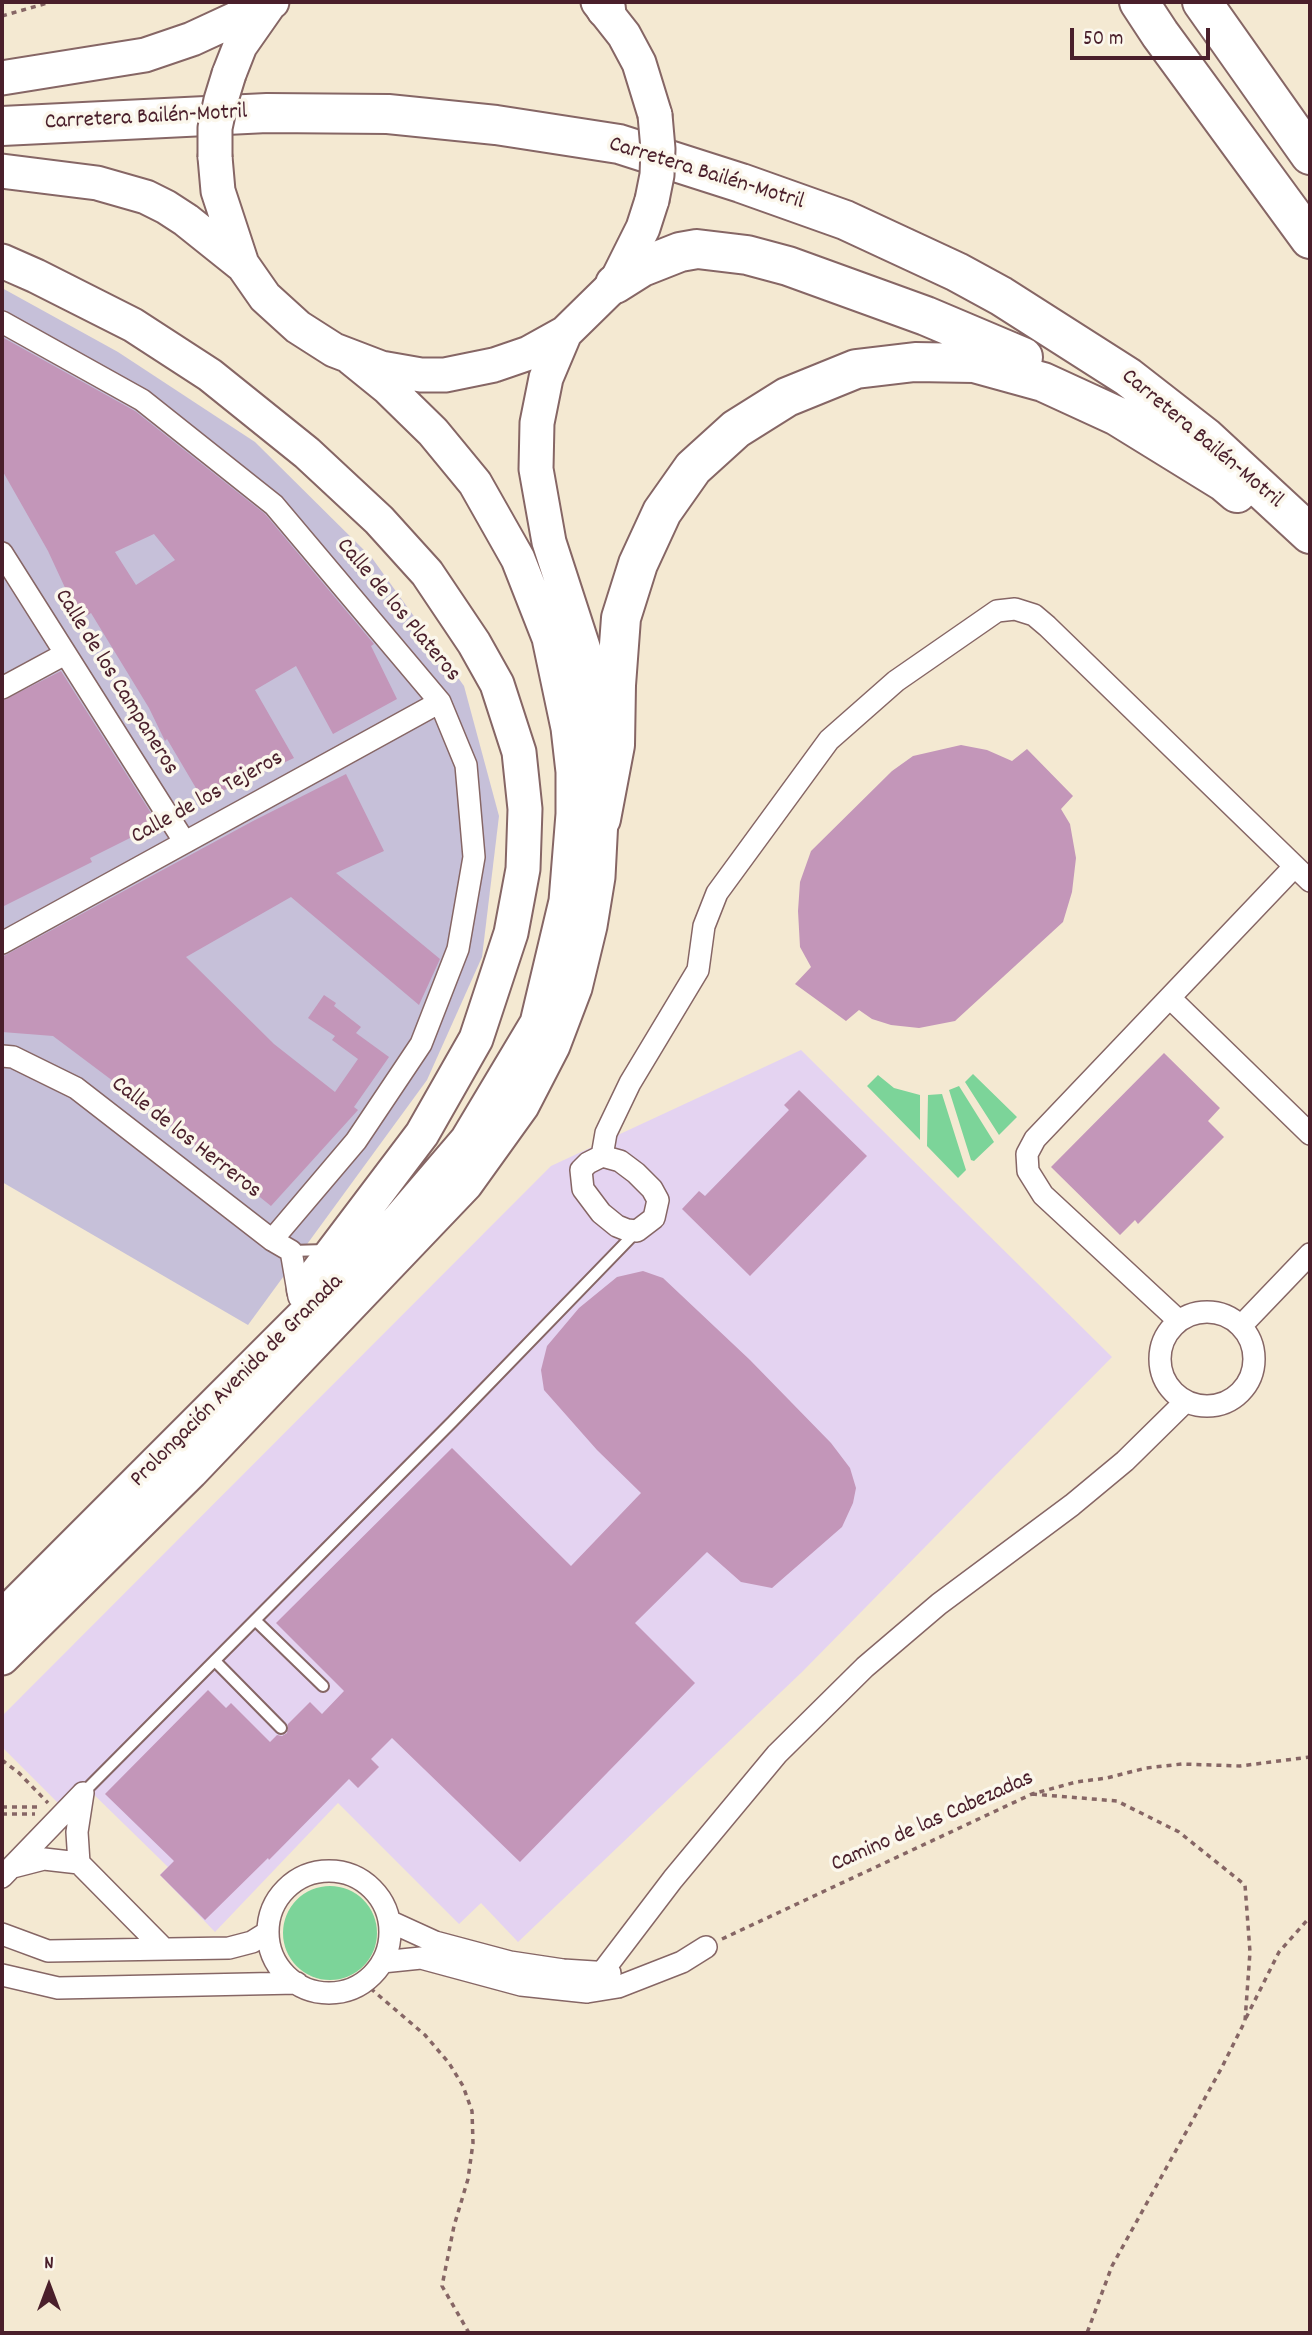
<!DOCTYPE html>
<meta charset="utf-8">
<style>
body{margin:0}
#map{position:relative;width:1312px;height:2335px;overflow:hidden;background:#f4e9d2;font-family:Dekko,sans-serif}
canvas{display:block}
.frame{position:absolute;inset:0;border:4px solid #4a1f2b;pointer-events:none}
.north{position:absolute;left:14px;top:2251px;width:70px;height:70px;-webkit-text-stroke:5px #fbf7ec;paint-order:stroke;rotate:0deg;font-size:19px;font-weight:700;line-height:28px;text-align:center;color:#4a1f2b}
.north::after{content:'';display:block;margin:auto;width:24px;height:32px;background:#4a1f2b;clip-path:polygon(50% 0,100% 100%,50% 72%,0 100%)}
.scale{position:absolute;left:1070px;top:28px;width:140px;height:32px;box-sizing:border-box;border:4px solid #4a1f2b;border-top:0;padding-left:9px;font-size:21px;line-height:24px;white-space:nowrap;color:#4a1f2b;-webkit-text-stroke:5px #fbf7ec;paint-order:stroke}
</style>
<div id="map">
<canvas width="1312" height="2335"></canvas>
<div class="frame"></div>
<div class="north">N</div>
<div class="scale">50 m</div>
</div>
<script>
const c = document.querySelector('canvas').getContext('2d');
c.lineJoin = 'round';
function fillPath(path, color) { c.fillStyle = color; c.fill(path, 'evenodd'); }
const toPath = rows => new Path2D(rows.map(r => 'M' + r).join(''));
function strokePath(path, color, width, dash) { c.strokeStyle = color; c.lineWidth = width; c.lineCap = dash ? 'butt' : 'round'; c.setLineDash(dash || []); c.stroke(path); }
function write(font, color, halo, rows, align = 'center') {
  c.font = font + ' Dekko,sans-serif'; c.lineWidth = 7; c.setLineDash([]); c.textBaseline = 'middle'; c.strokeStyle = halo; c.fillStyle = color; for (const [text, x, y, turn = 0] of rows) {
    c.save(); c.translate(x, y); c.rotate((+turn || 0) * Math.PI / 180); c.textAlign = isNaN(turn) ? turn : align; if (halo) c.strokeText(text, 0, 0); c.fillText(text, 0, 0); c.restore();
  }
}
const built = toPath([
 [801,1050,1112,1357,802,1672,518,1942,481,1903,459,1924,338,1803,215,1932,160,1875,168,1867,83,1784,59,1804,2,1747,2,1716,551,1166]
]);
const industrial = toPath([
 [2,288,118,352,255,442,372,558,464,686,499,816,482,957,427,1080,248,1325,2,1182]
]);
const green = toPath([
 [973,1074,1017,1117,999,1135,965,1082],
 [878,1075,894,1088,920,1095,920,1140,867,1086],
 [959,1086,994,1142,974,1161,971,1160,949,1090],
 [942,1094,966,1170,958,1178,927,1146,928,1095],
 '283 1933a47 47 0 1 1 94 0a47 47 0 1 1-94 0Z'
]);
const building = toPath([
 [2,337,135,411,265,514,374,644,371,646,397,699,333,734,296,666,255,690,294,758,203,800,167,739,165,741,149,708,91,613,80,620,48,551,2,470],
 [154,534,175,560,136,585,115,552],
 [61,671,158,824,90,858,92,862,2,907,2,701],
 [961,745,987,750,1012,761,1027,749,1073,796,1061,809,1070,824,1076,858,1072,892,1063,922,955,1021,919,1028,891,1025,872,1019,859,1010,846,1021,795,984,811,967,800,947,798,911,800,882,811,851,892,771,913,756],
 [346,774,384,851,336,873,440,959,419,1005,291,897,186,957,274,1044,335,1092,358,1059,332,1040,335,1036,308,1018,324,995,336,1003,334,1006,361,1027,356,1033,389,1057,354,1107,358,1110,271,1206,149,1108,53,1036,2,1032,2,957,253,821],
 [1164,1053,1220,1108,1208,1121,1224,1137,1138,1224,1135,1220,1120,1235,1051,1167],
 [799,1090,867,1156,750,1276,682,1209,699,1191,705,1196,789,1110,784,1105],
 [643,1271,663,1278,750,1360,831,1443,850,1468,856,1488,853,1503,842,1527,772,1588,741,1582,707,1552,635,1623,695,1683,520,1862,392,1738,371,1759,379,1767,358,1788,349,1779,269,1860,268,1858,205,1920,160,1875,174,1861,105,1794,208,1690,226,1708,231,1703,270,1742,277,1735,282,1736,287,1733,288,1724,310,1702,322,1714,344,1691,276,1623,452,1448,571,1566,641,1493,597,1450,544,1390,541,1370,547,1346,579,1308,617,1277]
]);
const path = toPath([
 [2,16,51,2],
 [2,1760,19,1773,48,1803],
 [1032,1794,1117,1801,1179,1832,1245,1885,1250,1952,1245,2021,1221,2069,1112,2266,1087,2333],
 [2,1807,42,1807],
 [2,1814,35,1814],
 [722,1939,1032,1794,1076,1782,1107,1778,1146,1768,1182,1764,1240,1766,1310,1757],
 [363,1982,425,2035,449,2063,463,2086,472,2111,473,2143,468,2179,454,2226,442,2286,469,2333],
 [1246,2018,1279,1952,1310,1917]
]);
const lane = toPath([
 [291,1251,325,1250],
 [255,1620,323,1686],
 [215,1661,281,1728],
 [83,1793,452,1422,637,1231]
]);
const street = toPath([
 [2,322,142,400,274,505,440,702,466,765,474,857,458,949,421,1044,356,1141,272,1240],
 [2,553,184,841],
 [2,688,65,654],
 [2,943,440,702],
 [1170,998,1310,1134],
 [2,1056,13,1057,76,1088,272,1240,291,1251,299,1297],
 [602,1156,606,1133,630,1083,698,970,704,926,717,893,829,740,896,681,997,611,1015,609,1034,615,1047,626,1310,881],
 [602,1156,620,1161,636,1173,652,1189,658,1200,654,1218,637,1231,627,1230,617,1226,601,1213,583,1189,581,1170,588,1163,602,1156],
 '1160 1359a47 47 0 1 1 94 0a47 47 0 1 1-94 0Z',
 [1179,1321,1043,1195,1028,1171,1027,1154,1035,1139,1294,867],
 [1241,1326,1310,1254],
 [83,1793,77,1832,79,1863,164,1949],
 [13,1867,44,1859,79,1863],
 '268 1932a61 61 0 1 1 122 0a61 61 0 1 1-122 0Z',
 [2,1877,83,1793],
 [389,1921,435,1942,510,1962,563,1970,610,1973],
 [2,1934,48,1951,229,1948,252,1942,268,1932],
 [382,1962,421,1958,521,1985,587,1992,618,1987,682,1962,706,1947],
 [2,1975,58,1988,297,1983],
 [587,1992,673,1879,777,1754,865,1667,939,1604,1072,1505,1125,1461,1186,1401]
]);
const primary = toPath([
 [598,2,624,35,639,63,655,115],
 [229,74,240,46,268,6],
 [2,78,145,55,192,39,272,2],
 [215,157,218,191,242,264,265,297,298,327,334,350,381,368,421,375,445,375,494,365,529,353,565,333,615,284,643,228,652,200],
 [2,171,97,183,146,197,166,207,186,220,241,264],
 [2,261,36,276,133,325,210,375,307,453,379,520,427,573,474,643,497,684,519,752,525,809,523,869,511,933,476,1039,422,1134,304,1290],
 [2,1617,396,1223,467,1140,537,1023,566,901,573,814,573,772,568,728,549,638,518,559,475,483,433,432,388,388,351,358],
 [2,1658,191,1472,466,1184,522,1106,553,1046,575,988,590,926,598,877,601,819,600,748,586,656,549,542,536,469,537,423,546,378,565,333]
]);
const highway = toPath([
 [603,2,606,9],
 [1139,2,1160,34,1310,239],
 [1202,2,1310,155],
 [2,126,267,113,388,114,496,125,619,144,741,183,845,220,957,272,1001,296,1128,377,1205,437,1310,534],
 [615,284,642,267,680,252,697,249,747,255,788,266,926,316,1023,357],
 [601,819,615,745,616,685,621,618,638,564,662,512,693,468,736,429,787,397,856,369,915,362,974,363,1043,382,1117,416,1224,482,1237,493]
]);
const primaryBridge = toPath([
 [215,157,215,128,221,100,229,74],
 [652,200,657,175,658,149,655,115]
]);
const streetNames = [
 ["Carretera Bailén-Motril",146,119,-3],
 ["Carretera Bailén-Motril",706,175,17],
 ["Carretera Bailén-Motril",1201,440,40],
 ["Calle de los Plateros",397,611,50],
 ["Calle de los Campaneros",115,683,58],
 ["Calle de los Tejeros",208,799,-29],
 ["Calle de los Herreros",185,1139,38],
 ["Prolongación Avenida de Granada",238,1382,-45],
 ["Camino de las Cabezadas",933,1823,-24]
];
fillPath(built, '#e4d3f1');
fillPath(industrial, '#c6c0d9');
fillPath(green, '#7cd499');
fillPath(building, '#c396b9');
strokePath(lane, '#866665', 14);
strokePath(street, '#866665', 24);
strokePath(primary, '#866665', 37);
strokePath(highway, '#866665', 42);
strokePath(path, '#866665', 3.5, [5, 5]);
strokePath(lane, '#fff', 10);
strokePath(street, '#fff', 21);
strokePath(primary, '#fff', 33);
strokePath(highway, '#fff', 38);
strokePath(primaryBridge, '#866665', 37, []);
strokePath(primaryBridge, '#fff', 33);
write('23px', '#4a1f2b', '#fbf7ec', streetNames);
</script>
